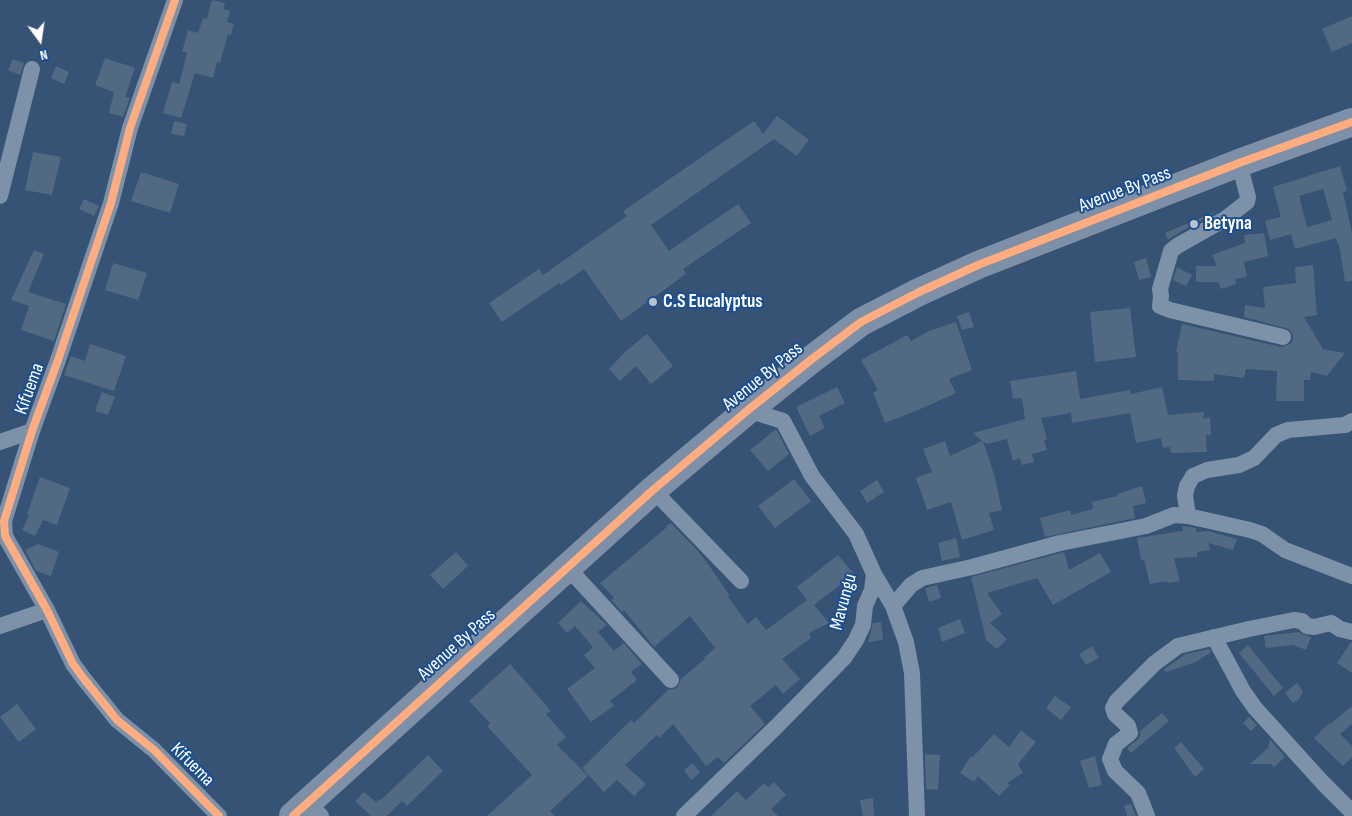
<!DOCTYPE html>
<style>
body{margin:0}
#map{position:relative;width:1352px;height:816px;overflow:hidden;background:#365274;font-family:"Sofia Sans Condensed",sans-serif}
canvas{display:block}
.north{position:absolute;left:15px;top:15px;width:50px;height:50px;-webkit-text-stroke:4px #1b4f8f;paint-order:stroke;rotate:166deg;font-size:14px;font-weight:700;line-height:20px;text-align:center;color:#fff}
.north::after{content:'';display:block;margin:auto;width:18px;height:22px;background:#fff;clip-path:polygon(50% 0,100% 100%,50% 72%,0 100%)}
</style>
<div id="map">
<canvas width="1352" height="816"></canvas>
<div class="north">N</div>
</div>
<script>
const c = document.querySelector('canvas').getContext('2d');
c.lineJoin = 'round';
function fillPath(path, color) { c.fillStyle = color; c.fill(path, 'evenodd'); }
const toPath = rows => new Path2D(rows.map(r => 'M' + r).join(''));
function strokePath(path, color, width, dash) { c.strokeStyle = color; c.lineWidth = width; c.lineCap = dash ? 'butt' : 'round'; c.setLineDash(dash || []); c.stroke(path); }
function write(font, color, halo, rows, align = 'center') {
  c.font = font + ' "Sofia Sans Condensed",sans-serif'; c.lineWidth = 4; c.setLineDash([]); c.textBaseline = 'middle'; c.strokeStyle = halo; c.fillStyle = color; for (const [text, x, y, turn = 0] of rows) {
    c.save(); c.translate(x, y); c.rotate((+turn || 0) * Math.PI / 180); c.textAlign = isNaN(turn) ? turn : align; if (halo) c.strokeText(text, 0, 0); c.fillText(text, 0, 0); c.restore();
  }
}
const building = toPath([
 [212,0,225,3,223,9,230,11,227,22,234,24,231,35,228,34,220,63,217,62,213,78,195,73,181,118,163,113,172,82,179,84,187,53,182,52,188,30,198,33,203,18,207,19],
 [1352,16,1352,43,1332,52,1322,29],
 [105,58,135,68,125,97,130,98,123,117,109,113,114,92,95,85],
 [13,59,24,63,20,75,8,70],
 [56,66,69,72,64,84,51,78],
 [777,116,809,140,797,156,774,139,651,225,669,251,738,204,751,223,683,269,686,274,621,321,584,269,561,285,559,283,502,322,489,303,539,269,543,275,627,216,623,211,754,121,763,134],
 [174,121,187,124,184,136,171,134],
 [33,152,61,157,52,195,25,190],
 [1340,166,1347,191,1343,192,1352,233,1352,281,1345,282,1339,244,1338,244,1336,238,1295,249,1291,234,1270,240,1265,221,1281,217,1273,187],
 [1323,189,1332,220,1307,227,1299,196],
 [141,172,179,184,170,213,131,201],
 [84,199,99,206,94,216,79,209],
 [1221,209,1172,237,1168,240,1165,233],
 [1264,233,1268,256,1244,262,1247,277,1235,279,1236,284,1221,289,1218,282,1196,282,1196,266,1217,266,1212,255,1245,243,1244,235],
 [34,250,44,254,28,292,66,304,54,341,21,330,29,306,11,300],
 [1146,258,1151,277,1139,280,1134,262],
 [113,263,147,273,138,300,105,290],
 [1313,265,1317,315,1304,317,1323,349,1345,353,1327,376,1311,372,1310,380,1304,380,1304,401,1276,401,1277,371,1246,369,1244,378,1214,374,1214,381,1178,380,1178,352,1176,352,1182,324,1281,347,1290,344,1293,340,1293,335,1289,329,1244,317,1245,305,1265,308,1263,287,1296,283,1295,267],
 [1177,267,1192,275,1186,286,1173,280],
 [1130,308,1136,357,1095,362,1090,312],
 [969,312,974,327,962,330,957,316],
 [956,322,972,370,949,379,956,393,918,410,885,423,873,392,878,390,861,360,907,335,911,341,929,331],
 [647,334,673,366,651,384,636,366,620,381,609,369,625,352],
 [90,344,126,356,114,391,64,375,71,356,85,361],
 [1076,371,1080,399,1130,390,1131,394,1162,387,1168,415,1204,412,1203,419,1210,417,1211,435,1206,435,1207,452,1171,453,1170,447,1163,448,1161,438,1136,443,1130,413,1072,423,1071,413,1041,418,1047,439,1044,440,1047,450,1032,454,1034,462,1022,465,1020,458,1013,461,1007,439,987,444,983,441,994,474,1002,510,989,513,994,530,962,540,951,502,927,510,916,478,932,472,923,449,945,441,950,456,982,441,973,433,1025,419,1022,398,1013,399,1010,381],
 [837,387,845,403,819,416,825,428,810,436,796,407],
 [102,392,115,397,108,415,95,411],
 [776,429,789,454,768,471,750,450],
 [40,477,70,488,57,525,43,520,35,536,22,530,29,515,27,514],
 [794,479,811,501,775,528,758,506],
 [877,480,884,492,867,503,860,491],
 [1142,486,1146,503,1133,506,1135,518,1045,537,1040,518,1070,510,1071,515,1093,509,1092,502,1118,496,1117,494],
 [671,523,697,550,708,564,730,596,728,597,748,624,756,617,766,630,807,600,797,587,838,555,854,574,814,605,829,623,809,633,811,638,782,659,800,679,783,694,776,685,750,706,765,724,724,763,718,757,706,766,673,724,659,738,657,735,625,765,646,784,634,796,617,780,604,792,582,768,631,720,634,723,668,690,677,688,681,679,705,659,704,658,715,648,690,616,654,647,624,610,622,612,611,600,614,598,600,583,667,527,666,526],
 [1182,526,1196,528,1196,532,1208,531,1237,539,1233,550,1208,543,1210,550,1197,552,1197,557,1174,558,1180,581,1168,583,1167,581,1150,584,1144,560,1141,560,1137,538,1183,531],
 [956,538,960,557,942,561,938,543],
 [38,544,59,552,51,576,36,571,25,550],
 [456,552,468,566,443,589,430,575],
 [1064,552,1069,570,1100,553,1111,572,1053,605,1037,578,987,593,1002,614,990,623,1007,639,997,649,986,640,971,577],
 [937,585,941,598,929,602,925,588],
 [581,601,607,625,598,632,614,651,624,643,642,664,631,672,637,680,610,701,614,706,591,722,567,689,595,668,584,655,593,647,575,626,567,633,558,623],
 [960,619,965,633,942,642,938,628],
 [881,622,883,640,868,642,873,623],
 [1298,632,1311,637,1306,650,1293,645,1266,648,1264,636],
 [1351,642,1352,642,1352,673,1337,663],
 [1248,645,1283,688,1274,696,1239,653],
 [1092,646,1099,658,1086,665,1079,654],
 [1209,649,1211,652,1196,662,1166,672,1164,669,1186,654],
 [510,664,551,711,546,714,566,737,557,745,588,776,550,811,555,816,487,816,532,775,487,726,490,723,469,701],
 [1297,683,1303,691,1299,699,1293,703,1285,693],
 [1055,696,1071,707,1061,720,1046,708],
 [17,704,36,729,19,742,0,717],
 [1352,706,1352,724,1340,734,1352,746,1352,757,1343,766,1314,738,1329,723,1330,724],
 [1162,713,1169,721,1131,753,1127,748,1137,740,1140,736,1140,731],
 [1249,717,1257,725,1251,731,1243,723],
 [1021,730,1036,742,1018,764,1023,773,1007,783,1010,785,999,796,978,776,974,782,960,773,971,756,973,757,994,734,1009,747],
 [1270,739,1285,757,1274,767,1271,764,1250,764,1268,748],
 [1181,742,1204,769,1195,777,1174,748],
 [925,754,940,755,938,790,926,789],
 [428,755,443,771,407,806,402,801,387,816,371,816,355,801,364,792,376,802,380,799,381,800],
 [1095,756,1102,785,1089,788,1080,761],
 [693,763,700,773,691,780,684,770],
 [774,782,786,795,771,809,778,816,711,816,737,791,746,800,764,783,768,787],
 [873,798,874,816,863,816,860,800],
 [1131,804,1136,816,1127,816,1124,806]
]);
const minor = toPath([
 [175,0,130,128,111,203,58,360,32,431,4,521,5,536,47,610,73,664,84,679,117,720,154,750,219,816],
 [1239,163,1248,197,1247,202,1225,219,1177,246,1171,251,1160,289,1161,296,1160,306,1170,310,1283,337],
 [0,196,32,69],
 [0,442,32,431],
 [653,490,741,581],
 [1188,516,1185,495,1187,486,1193,476,1207,470,1239,465,1254,458,1276,435,1288,430,1345,425,1352,421],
 [567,567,671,680],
 [874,574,893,606,906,642,912,673,917,816],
 [893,606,911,585,922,578,972,567,1060,543,1146,526,1174,515,1188,516,1250,530,1262,534,1285,550,1352,576],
 [0,626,47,610],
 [1214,637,1243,691,1255,708,1323,783,1352,812],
 [308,803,321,816],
 [684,816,775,728,844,658,856,640,863,625,865,606,872,590,874,574,856,534,812,476,783,421,748,410],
 [1147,816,1138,793,1115,771,1110,759,1116,744,1130,733,1128,726,1115,714,1113,708,1116,702,1155,663,1178,646,1249,629,1294,620,1302,621,1307,626,1314,627,1331,623,1340,629,1352,632]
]);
const trunk = toPath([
 [293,816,653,490,748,410,812,359,861,322,919,292,978,265,1239,163,1352,122]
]);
const cycleway = toPath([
 [175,0,130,128,111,203,58,360,32,431,4,521,5,536,47,610,73,664,84,679,117,720,154,750,219,816],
 [293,816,653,490,748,410,812,359,861,322,919,292,978,265,1239,163,1352,122]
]);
const markers = [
 [1194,224,5,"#b9c2ce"],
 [653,302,5,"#b9c2ce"]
];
const streetNames = [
 ["Avenue By Pass",1125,190,-21],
 ["Avenue By Pass",763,377,-39],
 ["Kifuema",30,389,-70],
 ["Mavungu",844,602,-75],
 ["Avenue By Pass",457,645,-42],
 ["Kifuema",192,765,45]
];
const poiNames = [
 ["Betyna",1204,224],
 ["C.S Eucalyptus",663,302]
];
fillPath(building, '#526984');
strokePath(minor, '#7d92a8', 16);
strokePath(trunk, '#7e90a7', 28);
strokePath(cycleway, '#ffac80', 8);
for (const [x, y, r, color] of markers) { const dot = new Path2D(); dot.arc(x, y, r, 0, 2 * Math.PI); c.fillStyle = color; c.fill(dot); strokePath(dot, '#1b4f8f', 2); }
write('19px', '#fff', '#1b4f8f', streetNames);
write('bold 19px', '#fff', '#1b4f8f', poiNames, 'left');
</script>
